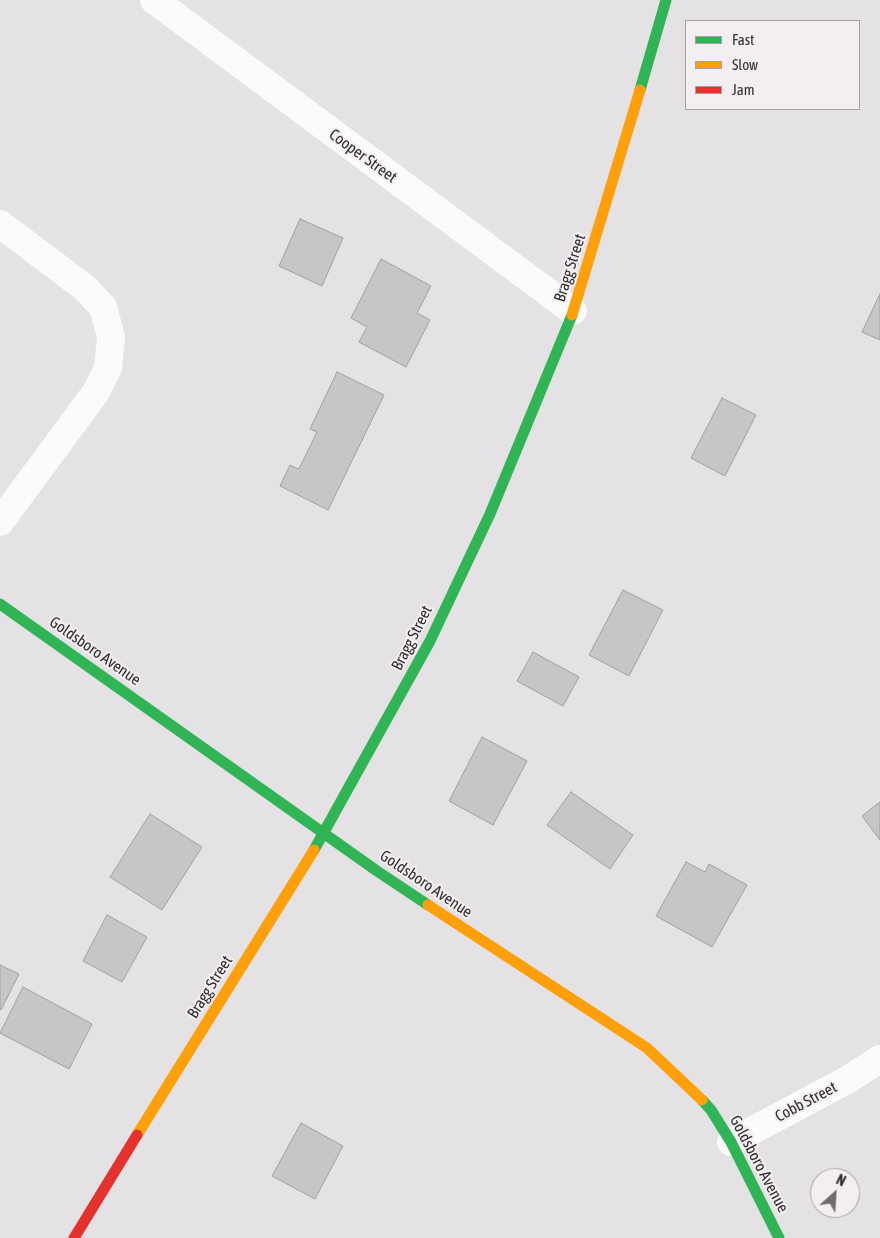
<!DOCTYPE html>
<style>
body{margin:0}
#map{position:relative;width:880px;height:1238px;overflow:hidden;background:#e4e2e4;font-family:"Asap Condensed",sans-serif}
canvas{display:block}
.legend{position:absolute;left:685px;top:20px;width:175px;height:90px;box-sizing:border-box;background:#f2eef2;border:1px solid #a4a1a4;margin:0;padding:6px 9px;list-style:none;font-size:15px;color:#302e30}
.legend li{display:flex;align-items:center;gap:10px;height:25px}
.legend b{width:25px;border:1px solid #a4a1a4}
.north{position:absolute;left:810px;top:1168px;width:50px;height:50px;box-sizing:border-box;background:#f2eef2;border:1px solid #a4a1a4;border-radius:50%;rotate:26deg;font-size:14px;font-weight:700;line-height:20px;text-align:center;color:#302e30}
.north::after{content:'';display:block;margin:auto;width:18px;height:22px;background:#6f6d6f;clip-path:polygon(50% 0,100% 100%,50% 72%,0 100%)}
</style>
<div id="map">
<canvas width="880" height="1238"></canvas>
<ul class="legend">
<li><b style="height:6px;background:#30b455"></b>Fast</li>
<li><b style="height:6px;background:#ff9f0a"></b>Slow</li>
<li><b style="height:6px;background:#e5322d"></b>Jam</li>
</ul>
<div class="north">N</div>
</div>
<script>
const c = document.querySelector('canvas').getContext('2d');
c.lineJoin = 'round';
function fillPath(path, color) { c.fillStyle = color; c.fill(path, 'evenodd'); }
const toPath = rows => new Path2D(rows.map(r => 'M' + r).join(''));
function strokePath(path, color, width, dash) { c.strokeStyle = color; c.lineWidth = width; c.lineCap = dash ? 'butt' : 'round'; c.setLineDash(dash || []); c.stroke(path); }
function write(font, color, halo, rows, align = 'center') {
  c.font = font + ' "Asap Condensed",sans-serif'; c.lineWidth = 4; c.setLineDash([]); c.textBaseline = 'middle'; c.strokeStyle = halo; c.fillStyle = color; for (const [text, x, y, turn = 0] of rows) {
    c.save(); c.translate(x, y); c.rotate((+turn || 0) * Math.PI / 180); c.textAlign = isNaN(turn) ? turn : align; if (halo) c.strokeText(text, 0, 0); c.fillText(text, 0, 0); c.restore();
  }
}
const building = toPath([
 [300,219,343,238,322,286,279,266,300,219],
 [381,259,431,286,417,313,430,320,406,367,359,342,367,327,351,318,381,259],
 [880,294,880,340,862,332,880,294],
 [337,372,384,395,328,510,280,486,290,465,299,469,317,432,310,429,337,372],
 [722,398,756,415,725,476,691,458,722,398],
 [623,590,663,610,629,676,589,655,623,590],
 [533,652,579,677,563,706,517,681,533,652],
 [482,737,527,761,493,825,449,801,482,737],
 [571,792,633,835,610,869,547,825,571,792],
 [880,802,880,840,862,816,880,802],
 [150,814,202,847,162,910,110,877,150,814],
 [686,862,705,872,709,864,747,885,712,947,656,916,686,862],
 [107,915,147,937,122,982,83,961,107,915],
 [0,965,19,974,1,1010,0,1009,0,965],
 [23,987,92,1024,69,1069,0,1033,23,987],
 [301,1123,343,1146,315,1199,272,1176,301,1123]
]);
const street = toPath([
 [154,0,573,311],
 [0,224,85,288,103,307,111,337,108,368,96,392,0,522],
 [731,1142,849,1079,880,1059]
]);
const fast = toPath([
 [640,90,666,0],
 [0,604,377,871,428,905],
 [314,850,430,641,490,514,572,315],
 [702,1100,711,1110,731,1142,779,1238]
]);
const slow = toPath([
 [572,315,640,90],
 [428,905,647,1048,702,1100],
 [137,1135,314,850]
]);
const jam = toPath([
 [74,1238,137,1135]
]);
const streetNames = [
 ["Cooper Street",363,156,36],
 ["Bragg Street",570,268,-72],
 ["Bragg Street",412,638,-63],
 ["Goldsboro Avenue",95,651,35],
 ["Goldsboro Avenue",426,884,34],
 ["Bragg Street",210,987,-58],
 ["Cobb Street",806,1102,-28],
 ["Goldsboro Avenue",759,1164,62]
];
fillPath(building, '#c7c6c7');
strokePath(building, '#a19fa1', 1);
strokePath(street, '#fbfbfb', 28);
strokePath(fast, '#30b455', 11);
strokePath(slow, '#ff9f0a', 11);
strokePath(jam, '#e5322d', 11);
write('16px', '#302e30', '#f2eef2', streetNames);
</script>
